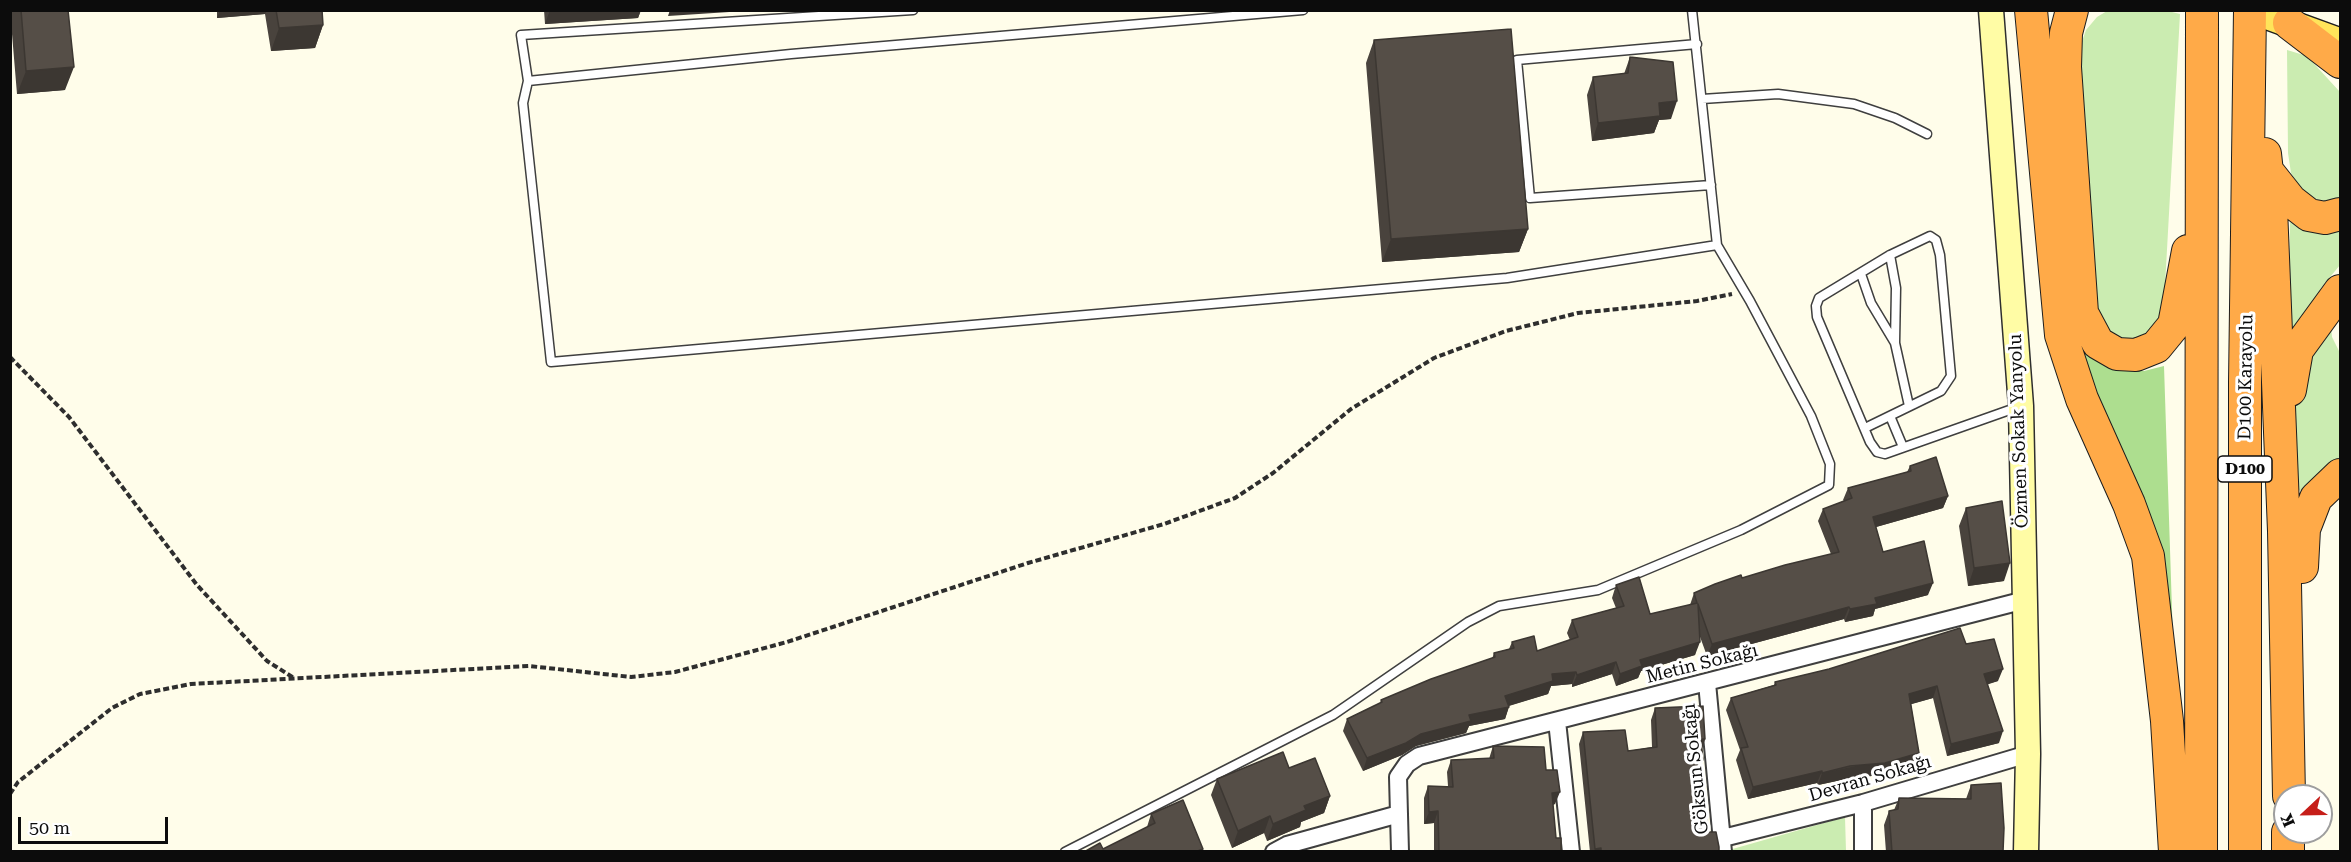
<!DOCTYPE html>
<meta charset="utf-8">
<style>
body{margin:0}
#map{position:relative;width:2351px;height:862px;overflow:hidden;background:#fffdea;font-family:"Roboto Serif",serif}
canvas{display:block}
.frame{position:absolute;inset:0;border:12px solid #0c0c0c;pointer-events:none}
.north{position:absolute;left:2273px;top:784px;width:60px;height:60px;box-sizing:border-box;background:#fff;border:2px solid #9e9e9e;border-radius:50%;rotate:248deg;font-size:16px;font-weight:700;line-height:24px;text-align:center;color:#0c0c0c}
.north::after{content:'';display:block;margin:auto;width:21px;height:27px;background:#c61e19;clip-path:polygon(50% 0,100% 100%,50% 72%,0 100%)}
.scale{position:absolute;left:18px;top:817px;width:150px;height:27px;box-sizing:border-box;border:3px solid #0c0c0c;border-top:0;padding-left:8px;font-size:18px;line-height:21px;white-space:nowrap;color:#0c0c0c;-webkit-text-stroke:4px #fff;paint-order:stroke}
</style>
<div id="map">
<canvas width="2351" height="862"></canvas>
<div class="frame"></div>
<div class="north">K</div>
<div class="scale">50 m</div>
</div>
<script>
const c = document.querySelector('canvas').getContext('2d');
c.lineJoin = 'round';
function fillPath(path, color) { c.fillStyle = color; c.fill(path, 'evenodd'); }
const toPath = rows => new Path2D(rows.map(r => 'M' + r).join(''));
function strokePath(path, color, width, dash) { c.strokeStyle = color; c.lineWidth = width; c.lineCap = dash ? 'butt' : 'round'; c.setLineDash(dash || []); c.stroke(path); }
function write(font, color, halo, rows, align = 'center') {
  c.font = font + ' "Roboto Serif",serif'; c.lineWidth = 6; c.setLineDash([]); c.textBaseline = 'middle'; c.strokeStyle = halo; c.fillStyle = color; for (const [text, x, y, turn = 0] of rows) {
    c.save(); c.translate(x, y); c.rotate((+turn || 0) * Math.PI / 180); c.textAlign = isNaN(turn) ? turn : align; if (halo) c.strokeText(text, 0, 0); c.fillText(text, 0, 0); c.restore();
  }
}
const green = toPath([
 [2107,11,2168,11,2180,14,2163,322,2151,335,2132,342,2116,340,2098,317,2079,50,2086,30,2097,17],
 [2287,50,2307,56,2340,92,2340,201,2332,203,2311,198,2303,192,2291,173,2288,153],
 [2290,222,2310,232,2328,233,2340,229,2340,265,2321,288,2288,354],
 [2330,314,2332,337,2340,353,2340,462,2308,491,2293,490,2295,397,2308,351],
 [1845,817,1846,851,1729,852,1729,850]
]);
const forest = toPath([
 [2082,346,2103,364,2126,371,2144,371,2164,366,2174,671]
]);
const path = toPath([
 [10,357,69,417,197,585,267,661,294,678],
 [10,794,18,782,112,708,140,694,191,684,529,666,631,677,675,672,787,642,1028,563,1164,524,1235,498,1273,473,1351,409,1434,358,1506,331,1578,313,1697,301,1732,294]
]);
const lane = toPath([
 [913,10,521,35,528,81,523,103,551,362,1507,278,1717,245],
 [1697,44,1517,60,1530,198,1711,185],
 [528,81,791,54,1303,10],
 [1702,99,1778,94,1854,104,1895,118,1927,134],
 [1890,255,1896,288,1895,343,1909,406],
 [1861,274,1871,303,1895,343],
 [1890,416,1903,447],
 [1865,428,1941,391,1951,376,1940,255,1936,240,1930,236,1890,255,1819,298,1816,306,1817,317,1870,442,1877,452,1885,454,2018,407],
 [1065,852,1333,715,1468,622,1499,606,1598,590,1741,530,1829,485,1830,464,1811,416,1750,301,1717,245,1692,10]
]);
const street = toPath([
 [1707,683,1723,852],
 [1557,721,1571,852],
 [1863,803,1863,852],
 [1723,838,1863,803,2028,754],
 [1274,852,1287,845,1399,814],
 [1400,852,1398,777,1407,764,1419,756,2025,600]
]);
const secondary = toPath([
 [1991,10,2021,406,2028,754,2026,852]
]);
const primary = toPath([
 [2252,10,2340,42]
]);
const highway = toPath([
 [2031,10,2061,335,2082,399,2129,504,2148,556,2167,721,2175,852],
 [2072,10,2066,33,2065,67,2082,313,2098,343,2117,354,2136,355,2156,347,2174,325,2188,251],
 [2289,23,2340,62],
 [2265,154,2271,208,2284,531,2289,796],
 [2268,172,2291,201,2309,215,2325,218,2340,214],
 [2290,390,2297,350,2340,291],
 [2302,567,2304,529,2316,498,2340,475],
 [2201,852,2202,10],
 [2245,852,2245,382,2250,10],
 [2288,852,2288,832]
]);
const wall = toPath([
 [10,10,68,10,65,90,17,94],
 [217,10,322,10,323,25,315,48,271,51,265,14,217,18],
 [544,10,641,10,638,18,545,24],
 [1374,40,1528,229,1519,252,1382,262,1366,63],
 [1630,57,1671,119,1659,120,1654,133,1592,141,1587,95,1593,77,1624,74],
 [1910,466,1948,496,1943,508,1876,527,1883,552,1928,595,1875,609,1873,616,1845,622,1844,619,1707,656,1699,634,1695,655,1641,671,1638,678,1616,686,1612,674,1572,687,1572,684,1551,686,1548,694,1509,706,1505,719,1469,726,1466,733,1416,746,1402,755,1363,771,1343,731,1347,719,1380,703,1381,700,1492,659,1494,653,1509,649,1512,642,1537,651,1570,640,1567,633,1572,620,1616,608,1612,598,1616,585,1650,614,1690,605,1694,593,1742,578,1831,554,1818,521,1823,509,1844,501,1843,500,1848,488,1907,472],
 [1966,508,2004,581,1968,586,1959,526],
 [1966,644,1998,681,1987,684,1999,743,1947,756,1933,698,1911,704,1919,753,1915,765,1880,775,1846,779,1818,785,1817,783,1748,799,1736,760,1740,750,1726,710,1731,698,1774,685,1775,682],
 [1655,708,1705,739,1702,749,1700,768,1708,832,1719,852,1590,852,1579,744,1583,732,1628,751,1652,747,1651,720],
 [1493,746,1546,770,1555,804,1553,805,1556,838,1561,852,1434,852,1434,823,1424,824,1424,798,1428,786,1448,786,1447,772,1451,760,1489,759],
 [1289,768,1330,796,1324,813,1301,822,1300,827,1267,841,1264,833,1232,848,1211,795,1217,779],
 [1971,785,2003,852,1886,852,1884,825,1889,811,1894,810,1899,798,1966,799],
 [1151,814,1203,849,1202,852,1084,852,1103,849,1147,827]
]);
const shadedWall = toPath([
 [220,10,267,10,265,14,217,18],
 [550,10,641,10,638,18,545,24],
 [670,10,760,10,668,16],
 [323,25,315,48,271,51,279,28],
 [74,67,65,90,17,94,26,71],
 [1677,101,1671,119,1659,120,1654,133,1592,141,1598,123,1659,103],
 [1528,229,1519,252,1382,262,1391,239],
 [1948,496,1943,508,1869,529,1873,517],
 [2010,563,2004,581,1968,586,1974,568],
 [1933,583,1928,595,1875,609,1873,616,1845,622,1850,609,1875,598],
 [1849,607,1844,619,1707,656,1712,644],
 [1700,642,1695,655,1641,671,1638,678,1616,686,1620,674,1640,660],
 [1616,662,1612,674,1572,687,1577,675],
 [2003,669,1998,681,1980,687,1984,674],
 [1576,672,1572,684,1551,686,1548,694,1501,708,1505,696,1552,674],
 [1937,686,1933,698,1905,706,1909,694],
 [1509,707,1505,719,1469,726,1466,733,1416,746,1402,755,1363,771,1367,758,1421,734,1469,715],
 [2003,731,1999,743,1947,756,1951,744],
 [1701,739,1705,739,1701,751],
 [1919,753,1915,765,1880,775,1846,779,1818,785,1822,773],
 [1822,771,1817,783,1748,799,1753,787],
 [1560,792,1555,804,1548,805,1552,793],
 [1330,796,1324,813,1301,822,1300,827,1267,841,1273,824,1304,806],
 [1438,811,1434,823,1424,824,1429,812],
 [1270,816,1264,833,1232,848,1238,831],
 [1601,848,1600,852,1594,852,1595,849]
]);
const building = toPath([
 [21,10,68,10,74,67,26,71,21,10],
 [276,10,322,10,323,25,279,28,276,10],
 [1511,29,1528,229,1391,239,1374,40,1511,29],
 [1630,57,1673,62,1677,101,1659,103,1660,116,1598,123,1593,77,1628,73,1630,57],
 [1936,457,1948,496,1873,517,1883,552,1924,541,1933,583,1875,598,1877,604,1850,609,1849,607,1712,644,1698,604,1700,642,1640,660,1642,666,1620,674,1616,662,1577,675,1576,672,1552,674,1553,681,1505,696,1509,707,1469,715,1471,721,1421,734,1406,743,1367,758,1347,719,1382,702,1381,700,1431,679,1495,657,1494,653,1514,648,1512,642,1534,636,1537,651,1578,637,1572,620,1624,606,1616,585,1639,577,1650,614,1697,603,1694,593,1715,584,1741,575,1742,578,1785,565,1839,552,1823,509,1852,498,1848,488,1911,471,1910,466,1936,457],
 [2002,501,2010,563,1974,568,1966,508,2002,501],
 [1960,628,1966,644,1994,639,2003,669,1984,674,2003,731,1951,744,1937,686,1909,694,1919,753,1885,763,1850,766,1822,773,1822,771,1753,787,1741,748,1748,747,1731,698,1776,685,1775,682,1829,669,1960,628],
 [1703,706,1705,739,1701,739,1703,760,1699,760,1708,832,1716,832,1719,847,1719,852,1601,852,1601,848,1595,849,1583,732,1625,730,1628,751,1657,747,1655,708,1703,706],
 [1493,746,1544,747,1546,770,1557,770,1560,792,1552,793,1556,838,1561,838,1561,852,1439,852,1438,811,1429,812,1428,786,1453,787,1451,760,1494,758,1493,746],
 [1283,752,1289,768,1315,758,1330,796,1304,806,1306,810,1273,824,1270,816,1238,831,1217,779,1283,752],
 [2001,783,2004,828,2003,852,1892,852,1889,811,1898,809,1899,798,1971,799,1971,785,2001,783],
 [1183,800,1203,849,1195,852,1084,852,1100,843,1103,849,1155,823,1151,814,1183,800]
]);
const shields = [
 [2245,469,54]
];
const shieldNames = [
 ["D100",2245,469]
];
const streetNames = [
 ["D100 Karayolu",2246,377,-89],
 ["Özmen Sokak Yanyolu",2019,431,-92],
 ["Metin Sokağı",1702,664,-14],
 ["Göksun Sokağı",1696,769,-96],
 ["Devran Sokağı",1870,779,-16]
];
fillPath(green, '#cbecb1');
fillPath(forest, '#adde8f');
strokePath(lane, '#3f3f3f', 11);
strokePath(street, '#3f3f3f', 20);
strokePath(secondary, '#2e2e2e', 27);
strokePath(primary, '#1d1d1d', 30);
strokePath(highway, '#1d1d1d', 34);
strokePath(path, '#2e2e2e', 4, [6, 3]);
strokePath(lane, '#fff', 8);
strokePath(street, '#fff', 16);
strokePath(secondary, '#fffca5', 24);
strokePath(primary, '#ffe45a', 27);
strokePath(highway, '#ffaa48', 32);
fillPath(wall, '#49433d');
fillPath(shadedWall, '#3c3732');
fillPath(building, '#554e47');
strokePath(building, '#3c3732', 1.5);
for (const [x, y, w] of shields) { const box = new Path2D(); box.roundRect(x - w / 2, y - 13, w, 26, 4.5); c.fillStyle = '#fff'; c.fill(box); strokePath(box, '#0c0c0c', 1.5); }
write('bold 16px', '#0c0c0c', null, shieldNames);
write('18px', '#0c0c0c', '#fff', streetNames);
</script>
